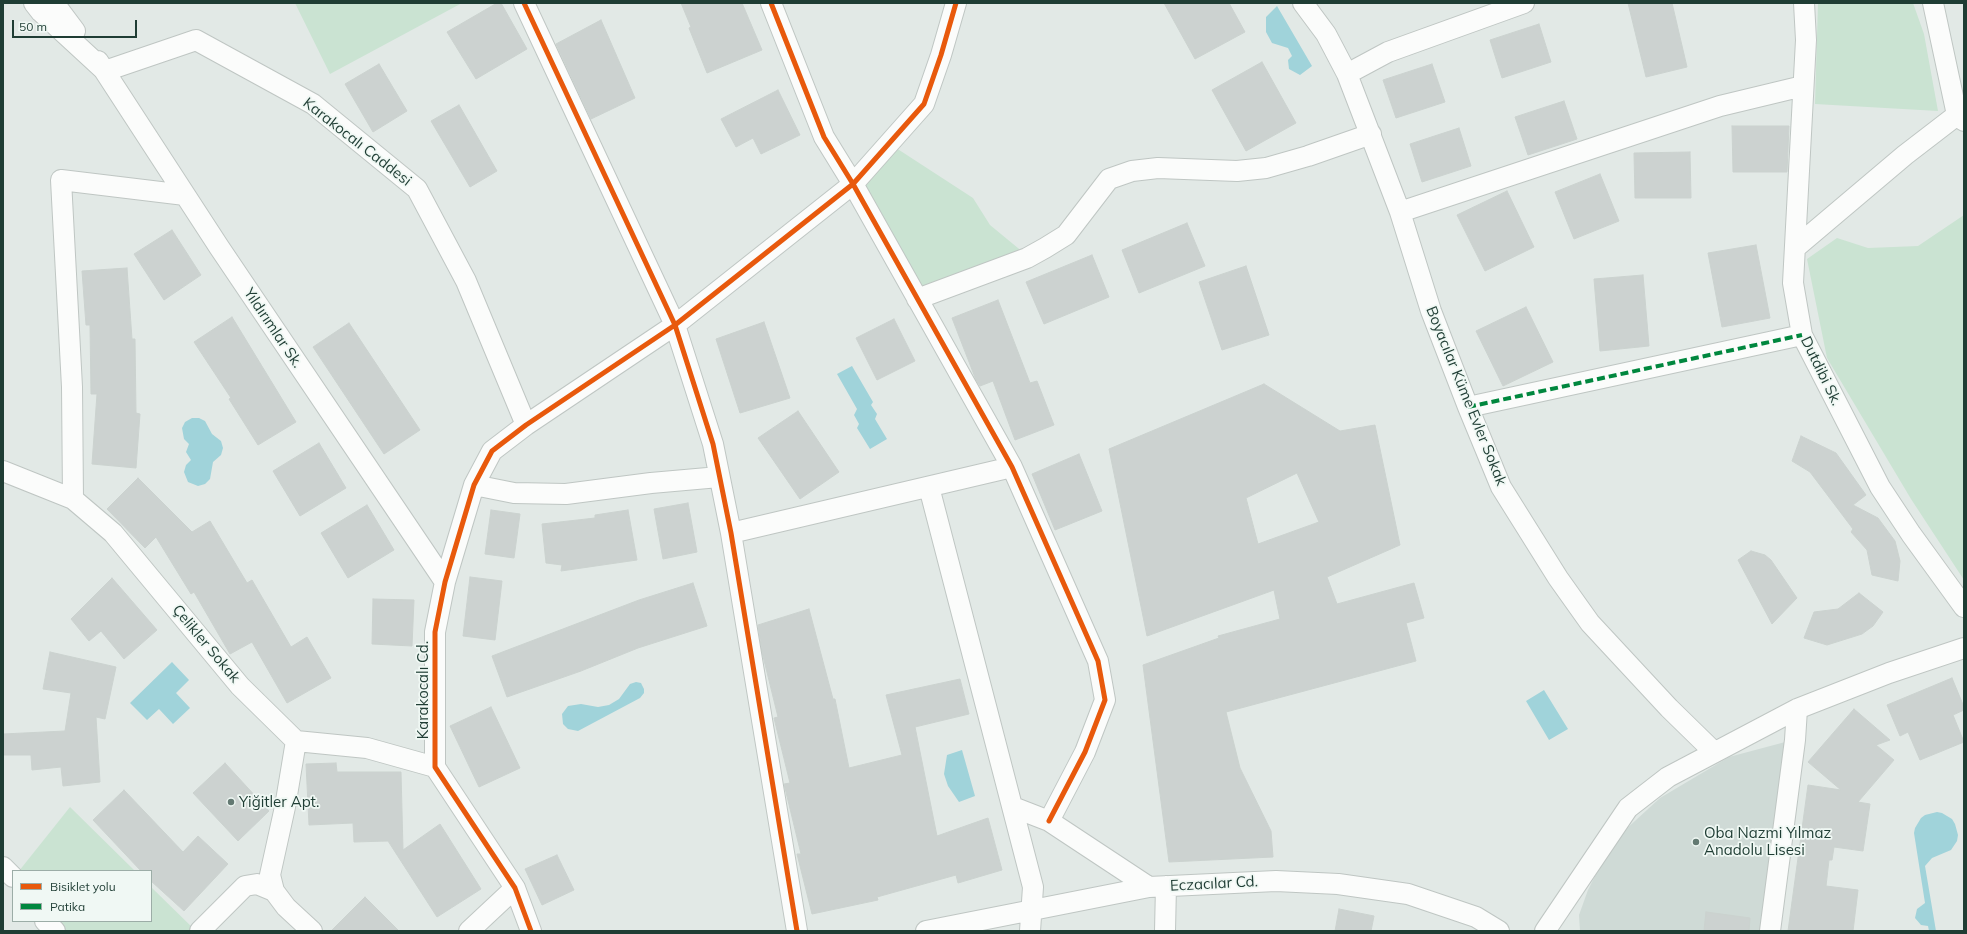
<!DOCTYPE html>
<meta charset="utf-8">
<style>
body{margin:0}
#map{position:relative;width:1967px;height:934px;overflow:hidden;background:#e2e9e6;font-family:Mulish,sans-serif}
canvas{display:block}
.frame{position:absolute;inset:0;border:4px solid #1f3d34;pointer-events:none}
.legend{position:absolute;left:12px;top:870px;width:140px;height:52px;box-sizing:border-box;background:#f0f8f4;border:1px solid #9cada7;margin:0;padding:5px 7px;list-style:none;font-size:12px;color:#1f3d34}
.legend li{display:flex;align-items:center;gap:8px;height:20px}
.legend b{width:20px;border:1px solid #9cada7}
.scale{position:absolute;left:12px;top:20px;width:125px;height:18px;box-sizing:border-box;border:2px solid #1f3d34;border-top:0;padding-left:5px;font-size:12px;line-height:14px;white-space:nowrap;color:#1f3d34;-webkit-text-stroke:3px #f0f8f4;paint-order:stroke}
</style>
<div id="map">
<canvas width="1967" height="934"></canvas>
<div class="frame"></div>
<ul class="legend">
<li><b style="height:5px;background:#e8590c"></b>Bisiklet yolu</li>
<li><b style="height:5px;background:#00873e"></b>Patika</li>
</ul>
<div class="scale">50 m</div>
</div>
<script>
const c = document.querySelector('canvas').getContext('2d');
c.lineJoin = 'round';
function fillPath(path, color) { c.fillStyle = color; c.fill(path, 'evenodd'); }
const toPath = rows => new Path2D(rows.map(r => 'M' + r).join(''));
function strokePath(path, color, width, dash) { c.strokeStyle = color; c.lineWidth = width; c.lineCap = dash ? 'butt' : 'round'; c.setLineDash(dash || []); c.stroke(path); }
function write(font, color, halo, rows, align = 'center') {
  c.font = font + ' Mulish,sans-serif'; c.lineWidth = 3.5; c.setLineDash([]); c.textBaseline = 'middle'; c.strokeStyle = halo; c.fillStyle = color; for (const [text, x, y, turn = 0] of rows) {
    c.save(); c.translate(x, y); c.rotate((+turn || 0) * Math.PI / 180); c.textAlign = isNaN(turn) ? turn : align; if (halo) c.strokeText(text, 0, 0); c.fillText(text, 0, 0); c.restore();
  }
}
const built = toPath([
 [1789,741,1765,931,1580,931,1579,915,1588,890,1606,854,1624,831,1660,798,1729,757]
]);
const green = toPath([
 [295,3,462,3,330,74],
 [1818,3,1913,3,1924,34,1938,111,1815,104],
 [893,146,973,198,990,225,1024,253,919,293,858,185],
 [1964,215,1964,580,1911,499,1827,358,1807,259,1837,238,1868,248,1918,246],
 [70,807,135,871,19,871],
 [151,887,196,931,61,931,51,921,151,921]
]);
const water = toPath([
 [1277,6,1312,66,1300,75,1289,69,1288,60,1292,56,1288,48,1272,43,1266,32,1266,17],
 [852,366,873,402,871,405,877,414,875,419,887,439,870,449,857,428,859,424,854,415,857,409,837,374],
 [192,418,199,418,205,421,212,434,221,441,223,448,221,455,213,462,210,479,205,484,198,486,188,482,184,472,186,465,191,460,186,452,189,444,184,439,182,428,185,422],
 [172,662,189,680,176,693,190,708,173,724,159,709,147,720,130,703],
 [636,682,641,683,644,689,644,693,640,698,578,731,568,729,563,724,562,714,568,706,581,704,598,707,609,705,619,699,630,684],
 [1544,690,1568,729,1549,740,1526,701],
 [962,750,975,796,959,802,948,786,944,774,947,755],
 [1937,812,1942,813,1952,819,1955,824,1958,835,1957,841,1951,850,1932,858,1925,866,1936,931,1929,931,1928,926,1921,925,1915,918,1917,909,1925,903,1914,833,1915,828,1921,818,1925,815]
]);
const building = toPath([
 [497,3,501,3,527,49,476,79,447,32,497,3],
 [681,3,742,3,762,50,707,73,689,28,691,27,681,3],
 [1164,3,1229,3,1245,32,1195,59,1164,3],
 [1628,3,1672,3,1687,67,1646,77,1628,3],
 [601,20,635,98,591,119,556,44,601,20],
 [1539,24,1551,62,1502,78,1490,40,1539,24],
 [1262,62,1296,123,1246,151,1212,90,1262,62],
 [379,64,407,111,373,132,345,84,379,64],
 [1432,64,1445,102,1396,118,1383,80,1432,64],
 [778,90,800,135,761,154,753,138,736,147,721,119,778,90],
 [1564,101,1577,139,1528,155,1515,117,1564,101],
 [459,105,497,171,470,187,431,121,459,105],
 [1732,126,1789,126,1787,172,1733,172,1732,126],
 [1459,128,1471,166,1422,182,1410,144,1459,128],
 [1690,152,1691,198,1635,198,1634,153,1690,152],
 [1600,174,1619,221,1574,239,1555,192,1600,174],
 [1507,191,1534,247,1485,271,1457,215,1507,191],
 [1187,223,1205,266,1139,293,1122,250,1187,223],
 [172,230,201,275,164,300,134,254,172,230],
 [1756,245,1770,318,1722,327,1708,253,1756,245],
 [1092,255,1109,297,1044,324,1026,282,1092,255],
 [1246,266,1269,335,1222,350,1199,282,1246,266],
 [127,268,132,339,135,339,136,413,140,414,136,468,92,464,97,394,91,394,90,325,86,325,82,271,127,268],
 [1643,275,1649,346,1600,351,1594,279,1643,275],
 [998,300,1030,383,1037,381,1054,425,1015,440,993,381,980,386,976,380,952,318,998,300],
 [1526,307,1553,362,1503,386,1476,331,1526,307],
 [232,317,296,422,258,445,229,399,231,398,194,342,232,317],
 [894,319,915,361,877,380,856,338,894,319],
 [764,322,790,398,740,413,716,339,764,322],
 [349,323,420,430,384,454,313,347,349,323],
 [1264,384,1340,431,1375,425,1400,545,1327,577,1337,604,1414,583,1424,618,1406,623,1416,661,1226,712,1240,768,1271,831,1273,857,1169,862,1143,665,1219,638,1218,636,1280,619,1274,590,1147,636,1109,449,1264,384],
 [1297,473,1319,522,1258,544,1246,498,1297,473],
 [798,411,839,472,800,499,758,438,798,411],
 [1801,436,1836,453,1866,495,1853,505,1878,518,1895,541,1900,561,1898,581,1872,575,1867,550,1851,532,1853,529,1810,472,1792,461,1801,436],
 [319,443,346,488,300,516,273,471,319,443],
 [1079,454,1102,511,1055,530,1032,474,1079,454],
 [138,478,192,532,210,521,247,583,252,580,291,647,307,637,331,678,287,703,252,642,230,654,194,592,191,594,156,537,145,548,107,509,138,478],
 [688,503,697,552,663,559,654,509,688,503],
 [367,505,394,550,348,578,321,533,367,505],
 [491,510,520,514,514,558,485,554,491,510],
 [628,510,637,560,561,571,562,565,546,563,542,524,595,518,595,515,628,510],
 [1751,551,1765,555,1771,560,1797,598,1772,624,1738,560,1751,551],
 [470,577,502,581,495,640,463,636,470,577],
 [112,578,157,630,124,659,101,631,89,641,71,619,112,578],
 [693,583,707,626,638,648,581,671,507,697,492,656,639,600,693,583],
 [1859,593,1883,612,1873,626,1862,634,1827,645,1804,638,1814,612,1838,609,1859,593],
 [373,599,414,600,412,646,372,644,373,599],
 [809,609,833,699,835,699,849,768,902,755,886,695,960,679,969,714,915,727,937,836,988,818,1002,870,958,883,956,875,877,897,878,900,812,914,797,854,801,854,784,784,790,783,774,718,778,717,762,652,758,625,809,609],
 [50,652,116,667,105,719,96,717,100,782,63,786,61,767,32,770,31,755,3,755,3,734,65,731,71,693,43,689,50,652],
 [1952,678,1964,707,1964,710,1953,715,1964,742,1920,760,1908,732,1900,736,1887,705,1952,678],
 [491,707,520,768,479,787,450,726,491,707],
 [1854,709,1890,740,1876,745,1894,760,1858,802,1870,804,1863,851,1834,847,1832,860,1829,860,1826,886,1858,890,1853,931,1788,931,1808,785,1841,790,1808,762,1854,709],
 [225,763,269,811,238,841,193,793,225,763],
 [336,763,337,772,401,772,403,850,440,824,481,889,437,917,388,841,354,842,353,823,309,825,306,764,336,763],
 [124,790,183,852,198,836,228,864,184,911,151,881,151,871,141,871,93,820,124,790],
 [557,855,574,890,542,905,525,869,557,855],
 [365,897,399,931,331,931,365,897],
 [1339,909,1374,916,1371,931,1335,931,1339,909],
 [1706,912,1750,918,1749,931,1704,931,1706,912]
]);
const minor = toPath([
 [34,3,41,12,105,71,196,40,313,104,417,189,466,281,526,425],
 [54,3,75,31],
 [524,3,675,325,713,444,731,533,797,931],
 [771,3,824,137,853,184,1012,467,1098,661,1105,700,1085,752,1049,821],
 [1303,3,1326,34,1347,74,1400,212,1431,311,1468,407,1501,487,1558,578,1590,623,1669,708,1714,752],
 [1804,3,1806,40,1793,283,1802,335,1880,487,1911,534,1964,607],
 [1933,3,1957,115,1964,121],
 [98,61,219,247,445,582],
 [1347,74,1388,52,1524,3],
 [1400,212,1720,106,1803,86],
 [1795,248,1905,155,1957,115],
 [917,299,1027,258,1045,248,1066,235,1109,179,1132,171,1158,168,1237,171,1266,168,1308,156,1371,134],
 [1468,407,1802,335],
 [3,471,73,499,113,533,240,686,296,741,367,748,435,767],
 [474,485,514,493,566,494,651,483,719,477],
 [929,487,1033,887,1030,931],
 [73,499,72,387,61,180,185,195],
 [731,533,1012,467],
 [296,741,285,807,270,875,274,891,286,907,312,931],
 [1013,807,1049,821,1149,887],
 [3,867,13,877],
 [45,921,55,931],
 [200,931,245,886,257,884,274,891],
 [469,931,515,888],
 [531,931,515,888,435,767,435,632,445,582,474,485,492,451,526,425,675,325,853,184,924,104,941,55,956,3],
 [926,931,1149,887,1276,881,1338,884,1408,894,1476,917,1499,931],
 [1165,931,1166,886],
 [1545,931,1628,808,1668,777,1797,709,1889,673,1964,648],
 [1770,931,1795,740,1797,709]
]);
const quiet = toPath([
 [1468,407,1802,335]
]);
const cycleway = toPath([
 [524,3,675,325,713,444,731,533,797,931],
 [771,3,824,137,853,184,1012,467,1098,661,1105,700,1085,752,1049,821],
 [531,931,515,888,435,767,435,632,445,582,474,485,492,451,526,425,675,325,853,184,924,104,941,55,956,3]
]);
const markers = [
 [231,802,4,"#637972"],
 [1696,842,4,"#637972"]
];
const streetNames = [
 ["Karakocalı Caddesi",357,142,38],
 ["Yıldırımlar Sk.",273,328,56],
 ["Dutdibi Sk.",1821,371,64],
 ["Boyacılar Küme Evler Sokak",1466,396,68],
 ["Çelikler Sokak",206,644,50],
 ["Karakocalı Cd.",423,690,-90],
 ["Eczacılar Cd.",1214,884,-3]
];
const poiNames = [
 ["Yiğitler Apt.",239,802],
 ["Oba Nazmi Yılmaz",1704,833],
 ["Anadolu Lisesi",1704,850]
];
fillPath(built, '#cfdad6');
fillPath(green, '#cae3d2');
fillPath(water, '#a0d3da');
fillPath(building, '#ccd2d0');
strokePath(building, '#cbd2cf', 1);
strokePath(minor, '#bfc6c3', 22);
strokePath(minor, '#fbfcfb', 20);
strokePath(quiet, '#00873e', 4, [8, 4]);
strokePath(cycleway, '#e8590c', 5);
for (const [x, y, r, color] of markers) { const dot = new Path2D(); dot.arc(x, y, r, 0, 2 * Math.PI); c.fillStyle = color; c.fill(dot); strokePath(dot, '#f0f8f4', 1.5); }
write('15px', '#1f3d34', '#f0f8f4', streetNames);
write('15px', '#1f3d34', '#f0f8f4', poiNames, 'left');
</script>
